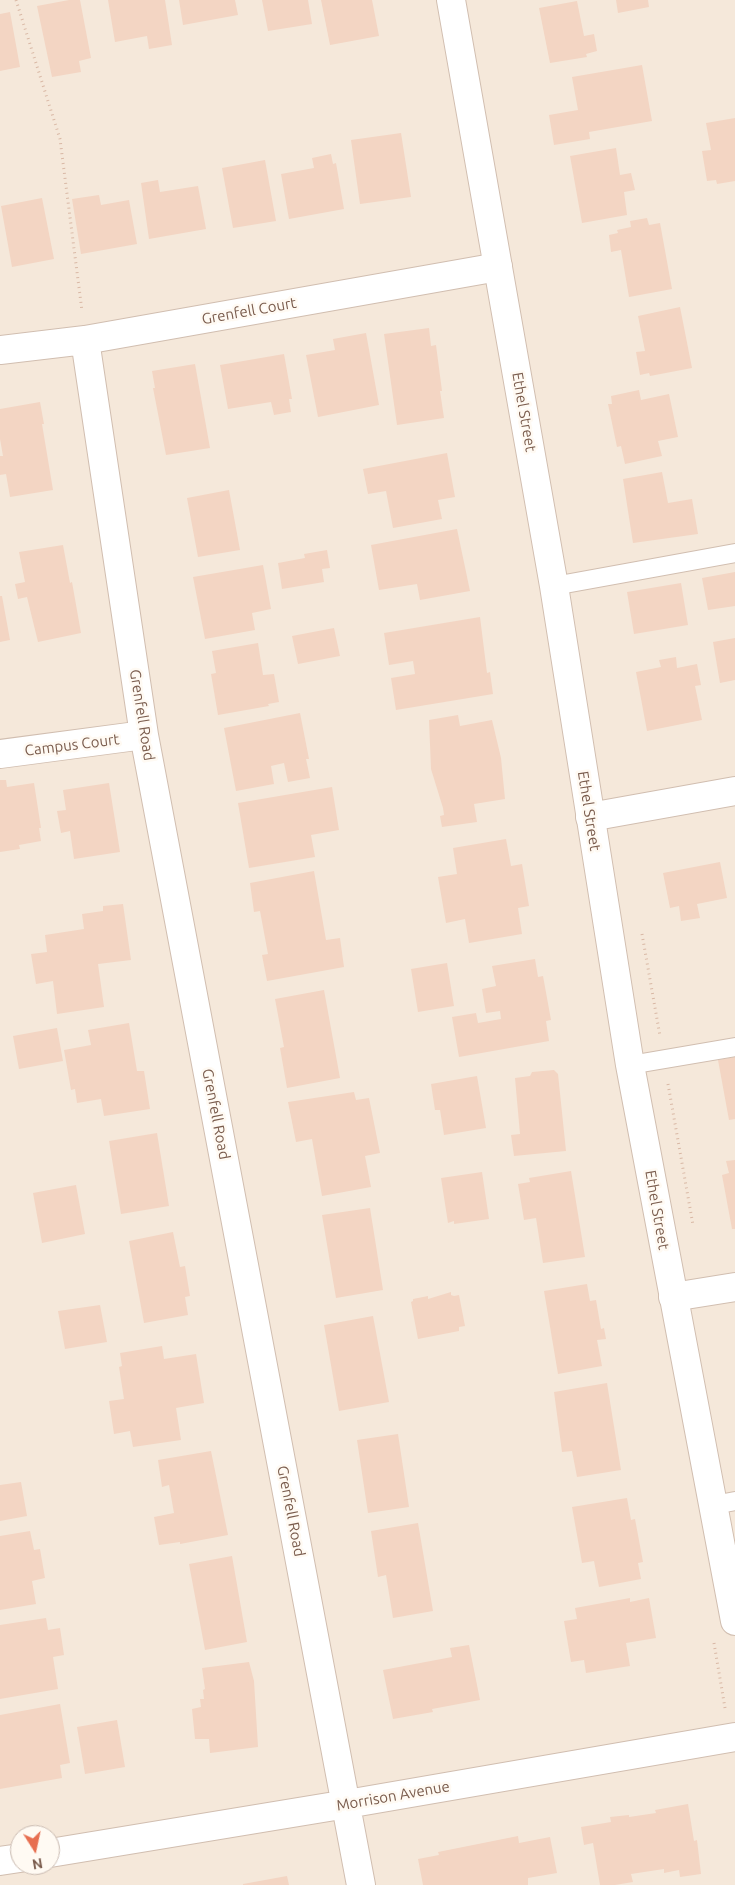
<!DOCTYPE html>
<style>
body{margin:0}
#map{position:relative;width:735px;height:1885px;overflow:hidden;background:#fdf6ec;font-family:Ubuntu,sans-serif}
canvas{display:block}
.north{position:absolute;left:10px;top:1825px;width:50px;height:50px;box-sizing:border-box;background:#fffaf3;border:1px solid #cabbb1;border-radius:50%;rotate:170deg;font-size:14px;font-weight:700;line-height:20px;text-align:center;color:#7a5c4d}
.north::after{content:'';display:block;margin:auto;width:18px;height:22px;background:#e76f51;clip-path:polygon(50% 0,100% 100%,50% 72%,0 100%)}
</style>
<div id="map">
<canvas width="735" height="1885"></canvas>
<div class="north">N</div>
</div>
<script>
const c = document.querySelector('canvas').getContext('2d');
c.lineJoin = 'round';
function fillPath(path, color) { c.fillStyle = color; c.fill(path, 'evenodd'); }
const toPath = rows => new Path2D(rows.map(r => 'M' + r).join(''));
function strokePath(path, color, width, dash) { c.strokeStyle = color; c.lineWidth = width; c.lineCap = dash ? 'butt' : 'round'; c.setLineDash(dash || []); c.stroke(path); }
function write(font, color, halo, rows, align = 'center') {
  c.font = font + ' Ubuntu,sans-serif'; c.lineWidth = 5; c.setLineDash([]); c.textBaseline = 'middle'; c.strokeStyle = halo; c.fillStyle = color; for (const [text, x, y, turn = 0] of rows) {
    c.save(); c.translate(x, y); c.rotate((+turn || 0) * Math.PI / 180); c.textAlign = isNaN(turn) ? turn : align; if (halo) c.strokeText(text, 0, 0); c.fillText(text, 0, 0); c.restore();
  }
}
const residential = toPath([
 [0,0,735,0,735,1885,0,1885],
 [20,1835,50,1835,50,1865,20,1865]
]);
const building = toPath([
 [69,0,80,0,91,58,79,61,81,72,52,77,37,6],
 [108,0,165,0,172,45,149,49,147,36,115,42],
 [179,0,235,0,238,15,183,25],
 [262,0,308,0,312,24,268,31],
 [321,0,372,0,379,36,330,45],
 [616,0,648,0,649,7,618,13],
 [577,1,584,36,594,34,597,51,586,54,587,57,550,63,539,8],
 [10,12,20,67,0,71,0,14],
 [642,65,652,121,589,132,590,139,554,145,549,115,578,110,572,77],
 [735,118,735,181,717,184,716,180,707,181,702,151,711,150,706,123],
 [401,133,411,197,360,204,351,140],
 [616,148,620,175,631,173,635,190,624,192,627,215,582,223,570,156],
 [331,154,333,164,336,163,344,209,289,219,281,174,314,168,312,158],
 [265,160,276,221,233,228,222,168],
 [158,180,160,192,198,186,206,229,149,239,141,183],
 [99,195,101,205,129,200,137,244,81,254,72,199],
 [42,198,54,259,12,267,1,206],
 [647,218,649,225,660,223,672,289,629,297,621,250,611,252,609,235,618,233,617,230,631,227,630,221],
 [680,307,692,368,650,376,649,373,640,375,636,352,645,351,638,316],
 [429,328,431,346,436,345,442,391,440,391,444,418,397,425,384,334],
 [366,333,379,405,318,417,306,355,335,350,333,339],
 [284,354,292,399,289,399,291,412,274,415,271,402,228,409,220,365],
 [195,364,210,448,166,455,153,388,155,388,152,371],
 [639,390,641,400,669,394,678,437,658,441,662,456,625,464,621,446,617,447,608,404,612,404,611,396],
 [40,402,44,424,42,424,53,490,10,497,6,474,0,475,0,456,3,456,0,439,0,409],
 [447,453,455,497,438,500,442,519,393,528,386,491,368,494,363,469],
 [662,472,668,503,692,499,698,534,633,543,623,479],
 [229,490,240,550,198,557,187,498],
 [457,529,470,591,420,600,417,584,379,590,371,545],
 [63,545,70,583,72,582,81,633,38,642,27,597,18,599,15,584,25,582,19,552],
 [327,550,330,568,322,569,324,582,282,589,278,563,305,558,304,554],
 [263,565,271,609,252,613,255,630,205,639,193,577],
 [735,572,735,606,708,610,702,578],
 [681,583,688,625,634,634,627,592],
 [0,596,2,596,10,640,0,642],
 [480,617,487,673,490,672,493,694,396,710,391,678,415,674,413,661,389,665,384,633],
 [334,628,340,656,298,664,292,636],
 [735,638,735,680,720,683,713,642],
 [258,643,263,675,274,674,279,702,268,704,269,706,218,715,211,674,216,673,212,651],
 [676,657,677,668,697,664,701,685,695,686,702,720,647,731,636,672,661,667,659,660],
 [300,713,309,759,306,759,310,778,288,782,284,763,271,766,274,784,236,791,224,728],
 [458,715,460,726,492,720,501,758,505,799,474,804,477,822,442,827,440,816,444,815,443,808,431,769,429,720],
 [0,780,6,780,7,787,34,783,41,828,39,828,41,841,19,845,20,849,0,852],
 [109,783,120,852,74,859,70,831,61,833,57,811,66,810,63,790],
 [332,787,339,830,311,835,315,857,249,868,238,803],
 [506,839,511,866,522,864,529,906,518,908,522,934,469,943,465,919,446,923,438,877,457,874,453,848],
 [720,862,727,898,697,904,700,918,681,921,679,906,670,908,663,873],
 [314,871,326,940,340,938,344,967,267,981,262,955,268,954,260,911,254,912,250,883],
 [123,904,131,960,98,964,104,1007,57,1014,53,981,36,984,31,954,47,952,45,935,84,929,82,914,103,911,103,906],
 [535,959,538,977,543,976,551,1020,546,1021,549,1041,459,1057,452,1017,476,1013,478,1023,501,1019,500,1011,486,1013,482,989,496,986,492,966],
 [447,963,454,1006,418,1012,411,969],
 [324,990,340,1078,287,1088,280,1048,284,1047,275,999],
 [129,1023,137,1071,144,1071,150,1109,104,1116,101,1099,77,1103,75,1089,71,1090,64,1050,91,1045,88,1030],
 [57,1028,63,1061,19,1069,13,1036],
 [735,1057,735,1119,729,1120,718,1060],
 [554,1070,558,1074,566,1151,514,1156,511,1135,520,1134,515,1078,530,1076,532,1072],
 [477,1076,486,1128,444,1135,440,1110,435,1110,431,1084],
 [354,1092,356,1100,369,1098,380,1153,365,1156,371,1187,322,1196,312,1139,296,1142,288,1102],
 [157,1133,169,1206,121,1214,109,1141],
 [735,1160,735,1229,732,1229,722,1175,729,1173,726,1161],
 [571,1171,585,1257,543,1263,536,1218,524,1220,518,1184,530,1182,529,1178],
 [482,1172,489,1219,454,1224,454,1221,448,1223,441,1178],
 [76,1185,85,1234,42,1243,33,1193],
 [370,1208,383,1290,336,1298,322,1215],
 [173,1232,180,1267,185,1266,190,1296,185,1297,188,1315,144,1323,129,1241],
 [587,1284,590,1301,596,1300,601,1329,604,1328,606,1339,597,1340,602,1366,558,1374,544,1291],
 [451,1292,451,1295,454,1296,459,1295,465,1326,459,1327,459,1331,418,1339,411,1302,413,1301,413,1299,428,1296,428,1299],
 [100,1305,107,1342,65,1349,58,1311],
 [373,1316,389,1402,339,1411,324,1325],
 [162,1346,164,1359,196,1354,204,1403,176,1408,181,1440,133,1447,130,1431,114,1434,109,1401,124,1399,119,1367,122,1366,120,1353],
 [607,1383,621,1470,577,1477,572,1451,562,1452,554,1392],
 [398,1434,409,1507,368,1513,357,1440],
 [211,1451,228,1535,180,1544,180,1542,159,1545,154,1517,174,1513,169,1485,162,1487,158,1460],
 [21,1482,27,1516,0,1521,0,1485],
 [627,1498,631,1520,635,1519,643,1562,638,1563,641,1579,599,1587,594,1561,582,1563,572,1507],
 [418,1523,433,1611,393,1618,386,1575,378,1577,371,1531],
 [30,1531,34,1550,40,1549,45,1578,32,1581,36,1604,0,1610,0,1536],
 [232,1556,247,1642,205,1650,189,1564],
 [630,1598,630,1602,649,1598,656,1638,626,1643,630,1666,586,1673,584,1660,571,1662,564,1621,577,1619,575,1608],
 [46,1618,48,1630,60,1628,64,1655,53,1657,58,1689,0,1699,0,1625],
 [469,1645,480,1700,432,1709,433,1712,393,1719,383,1670,452,1657,450,1648],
 [249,1662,254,1681,258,1747,210,1753,209,1739,195,1739,192,1709,201,1707,200,1699,204,1699,203,1690,205,1689,202,1668],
 [60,1704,70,1763,60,1765,62,1778,0,1789,0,1715],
 [117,1720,125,1767,85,1774,77,1727],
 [688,1804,694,1841,697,1840,701,1874,680,1877,679,1870,664,1873,664,1869,631,1874,633,1882,615,1885,600,1885,593,1843,584,1845,581,1827,611,1822,610,1817,629,1815,629,1817,656,1813,655,1810],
 [518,1836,519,1843,550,1837,557,1873,528,1878,528,1885,423,1885,418,1859,439,1855,438,1852],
 [287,1876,289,1885,243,1885,243,1884]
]);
const path = toPath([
 [16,0,60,139,82,311],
 [642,934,660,1036],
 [668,1084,693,1225],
 [714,1643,725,1708]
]);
const service = toPath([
 [554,586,735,553],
 [630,1065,735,1047],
 [714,1505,735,1501]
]);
const minor = toPath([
 [85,340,144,735,361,1885],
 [0,350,85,340,498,267],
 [0,754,144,735],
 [590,817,735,791],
 [673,1297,735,1287],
 [50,1853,347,1804,735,1737],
 [0,1861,20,1858]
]);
const tertiary = toPath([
 [451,0,554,586,630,1065,735,1621]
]);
const streetNames = [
 ["Grenfell Court",249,311,-10],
 ["Ethel Street",524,412,80],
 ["Grenfell Road",142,715,81],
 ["Campus Court",72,745,-7],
 ["Ethel Street",589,811,81],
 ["Grenfell Road",216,1114,79],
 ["Ethel Street",657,1210,80],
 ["Grenfell Road",291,1511,79],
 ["Morrison Avenue",393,1796,-10]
];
fillPath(residential, '#f5e8da');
fillPath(building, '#f3d5c3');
strokePath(service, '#d1beb0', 20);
strokePath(minor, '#d1beb0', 30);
strokePath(tertiary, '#d1beb0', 30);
strokePath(path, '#d9b8a5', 3, [1, 4]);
strokePath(service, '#fff', 18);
strokePath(minor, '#fff', 28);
strokePath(tertiary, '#fff', 28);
write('15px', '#7a5c4d', '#fffaf3', streetNames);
</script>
